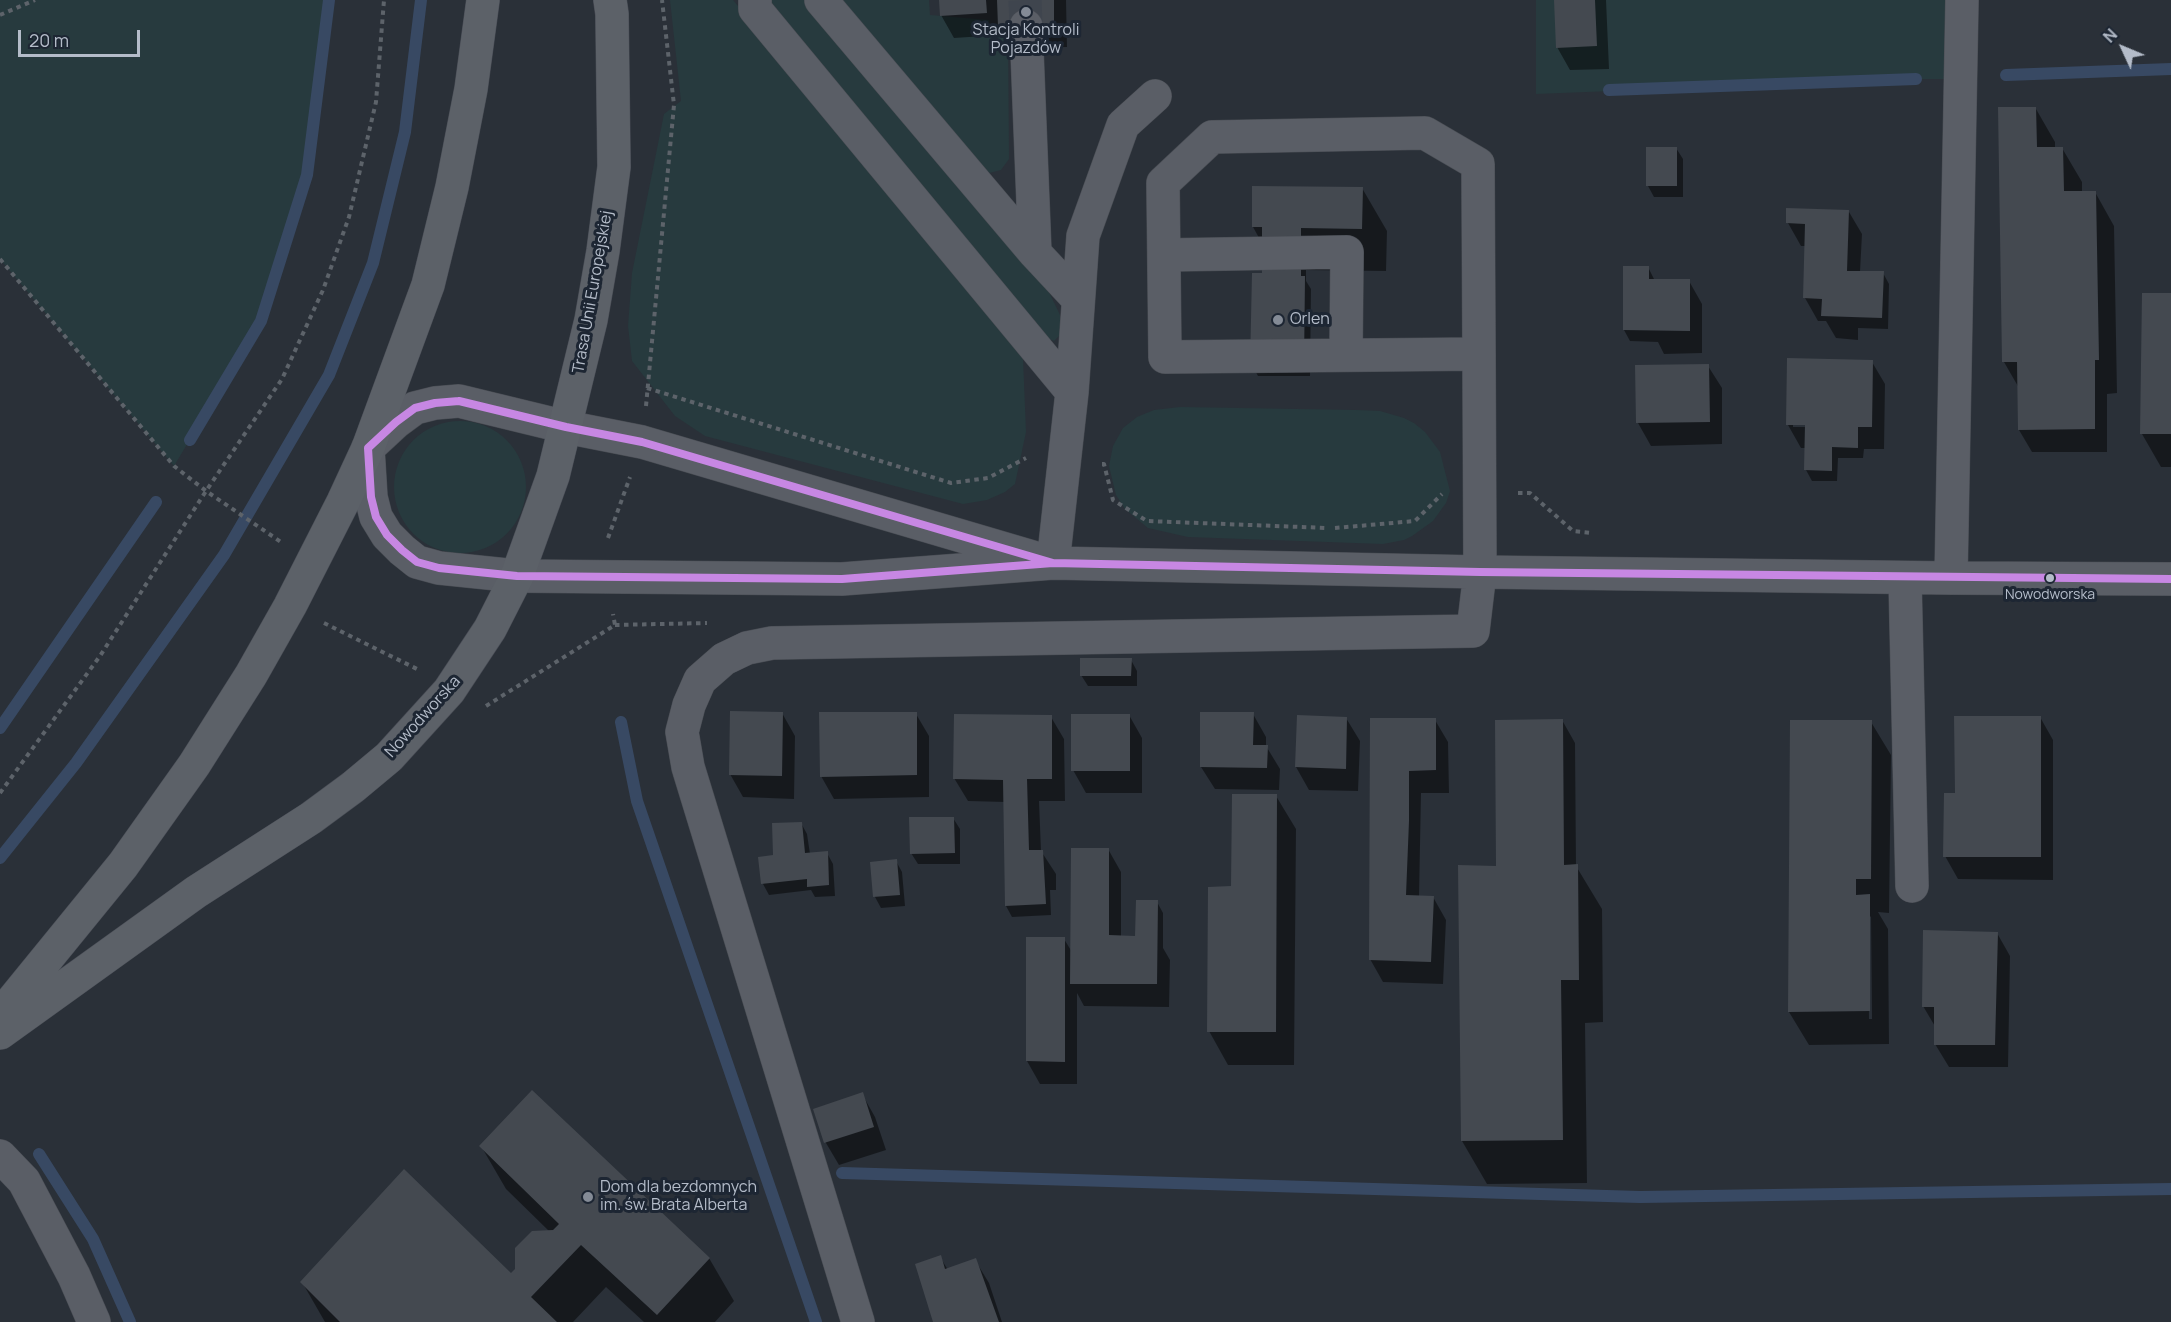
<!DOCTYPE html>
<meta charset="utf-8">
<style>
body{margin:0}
#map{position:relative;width:2171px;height:1322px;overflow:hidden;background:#2a3038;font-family:Manrope,sans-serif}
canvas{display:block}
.north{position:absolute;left:2093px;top:18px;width:60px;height:60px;-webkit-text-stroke:4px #1d2633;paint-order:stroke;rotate:314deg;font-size:16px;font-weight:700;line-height:24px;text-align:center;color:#b4bcc9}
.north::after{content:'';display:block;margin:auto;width:21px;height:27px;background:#b4bcc9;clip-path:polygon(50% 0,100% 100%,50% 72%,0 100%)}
.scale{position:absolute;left:18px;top:30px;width:122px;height:27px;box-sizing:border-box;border:3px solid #b4bcc9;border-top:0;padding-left:8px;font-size:18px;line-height:21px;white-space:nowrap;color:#b4bcc9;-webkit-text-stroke:4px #1d2633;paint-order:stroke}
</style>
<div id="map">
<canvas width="2171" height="1322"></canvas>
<div class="north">N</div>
<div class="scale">20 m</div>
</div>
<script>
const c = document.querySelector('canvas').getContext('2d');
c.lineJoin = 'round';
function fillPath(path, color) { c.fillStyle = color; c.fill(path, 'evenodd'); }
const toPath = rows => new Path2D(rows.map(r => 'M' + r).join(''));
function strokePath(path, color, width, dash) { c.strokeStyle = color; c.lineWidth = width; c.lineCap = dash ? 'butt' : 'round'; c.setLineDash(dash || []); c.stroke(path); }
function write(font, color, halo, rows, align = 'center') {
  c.font = font + ' Manrope,sans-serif'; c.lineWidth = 6; c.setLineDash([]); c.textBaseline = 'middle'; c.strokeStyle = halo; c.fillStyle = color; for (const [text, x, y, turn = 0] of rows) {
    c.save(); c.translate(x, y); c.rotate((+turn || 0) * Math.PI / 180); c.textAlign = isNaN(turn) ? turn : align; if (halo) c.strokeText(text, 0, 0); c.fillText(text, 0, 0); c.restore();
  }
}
const green = toPath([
 [0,0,329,0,307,175,261,321,174,466,0,259],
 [670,0,733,0,1007,331,1023,358,1026,432,1015,484,1005,492,987,500,963,504,705,436,675,416,632,361,628,326,632,273,664,114,681,101],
 [768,0,807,0,1049,292,1060,315,1060,335,1054,341,1047,338],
 [839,0,929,0,930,15,989,20,990,29,1008,28,1009,159,1001,170,989,173],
 [1536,0,1962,0,1961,79,1916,79,1536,94],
 [1180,407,1356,410,1380,411,1404,418,1414,423,1425,432,1440,452,1450,491,1446,503,1433,521,1412,536,1404,540,1383,544,1188,537,1148,528,1125,509,1116,495,1109,466,1113,446,1123,428,1137,417,1154,410],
 '394 487a66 66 0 1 1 132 0a66 66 0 1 1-132 0Z'
]);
const shadow = toPath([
 [940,0,1066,0,1067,47,1012,48,998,24,999,35,954,38,941,15],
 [1555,0,1606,0,1609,69,1570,70,1557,47],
 [2036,109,2055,142,2055,148,2062,148,2082,182,2082,192,2095,192,2114,226,2117,393,2107,394,2107,452,2032,452,2019,430,2019,388,2004,362],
 [1676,148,1683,159,1683,197,1654,197,1648,186],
 [1253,187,1362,188,1387,231,1386,271,1306,270,1306,281,1311,289,1310,376,1258,376,1252,365,1263,275,1263,245,1253,227],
 [1849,212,1862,234,1860,272,1883,273,1889,284,1888,329,1858,328,1858,340,1836,338,1826,321,1818,321,1805,298,1806,246,1801,246,1788,223],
 [1648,267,1655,281,1689,281,1702,304,1702,353,1664,354,1658,342,1630,341,1624,330,1625,268],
 [2171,295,2171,467,2161,467,2142,434],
 [1872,362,1885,384,1884,449,1864,449,1863,458,1838,458,1837,481,1812,481,1806,470,1806,448,1801,448,1788,425],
 [1793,424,1807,424,1807,427,1793,427],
 [1708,366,1722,388,1722,444,1651,446,1638,423,1637,367],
 [1131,660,1137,671,1137,686,1088,686,1081,675],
 [782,713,795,736,794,799,743,797,730,774],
 [916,714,929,736,929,797,834,799,821,776],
 [1253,714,1266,737,1266,746,1280,769,1279,790,1215,789,1201,767],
 [1129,715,1142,738,1142,793,1086,793,1073,770],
 [1051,717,1064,739,1065,801,1039,801,1041,851,1056,874,1056,890,1050,890,1051,915,1012,917,1006,906,1005,802,968,801,954,778],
 [2040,717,2053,740,2053,880,1958,879,1945,856],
 [1346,718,1360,741,1358,791,1309,790,1296,767],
 [1372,720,1435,720,1448,742,1449,793,1421,793,1419,897,1433,897,1446,920,1443,984,1383,982,1370,959],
 [1562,720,1575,743,1576,866,1602,909,1603,1022,1585,1023,1587,1183,1487,1184,1462,1141,1460,867,1498,866],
 [1871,722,1891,755,1889,913,1878,912,1888,929,1889,1044,1809,1045,1789,1012],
 [1868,914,1871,917,1872,1019,1869,1019],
 [1276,796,1296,829,1294,1065,1228,1065,1209,1031,1233,888],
 [953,818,960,829,960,864,918,864,911,853],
 [801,823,807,834,810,854,827,853,833,864,835,896,815,897,811,890,769,895,763,884],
 [1108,849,1121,872,1121,937,1136,937,1157,902,1163,913,1163,948,1170,960,1169,1007,1084,1006,1077,993,1077,1084,1040,1084,1027,1061,1028,939,1064,939,1072,952],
 [896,861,902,872,905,906,881,908,875,897,871,863],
 [1997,933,2010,956,2008,1067,1949,1067,1935,1044,1936,1028,1923,1006],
 [862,1094,875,1117,886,1150,839,1165,826,1143,815,1110],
 [481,1146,709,1258,734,1301,715,1322,644,1322,606,1287,573,1322,325,1322,302,1282,511,1275,550,1232,506,1189],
 [940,1257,948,1270,975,1260,989,1283,1002,1322,935,1322]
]);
const stream = toPath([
 [2006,75,2171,69],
 [1609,90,1916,79],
 [190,440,261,321,307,175,329,0],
 [621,722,637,801,816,1322],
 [0,728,156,502],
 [0,858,76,763,224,555,329,375,373,263,405,132,421,0],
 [39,1154,93,1239,130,1322],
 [842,1173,1640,1197,2171,1189]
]);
const building = toPath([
 [939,0,986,0,987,13,940,16],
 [997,0,1054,0,1054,24,998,26],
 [1554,0,1595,0,1597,46,1556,48],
 [1998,107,2036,107,2037,147,2063,147,2064,191,2096,191,2099,360,2095,360,2095,429,2018,430,2017,362,2002,362],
 [1646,147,1677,147,1677,186,1646,186],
 [1252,186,1363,187,1362,229,1301,228,1301,276,1305,276,1304,365,1250,365,1252,273,1262,273,1262,227,1252,227],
 [1786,208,1849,210,1847,271,1884,271,1882,318,1821,316,1822,299,1803,298,1805,224,1786,223],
 [1623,266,1649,266,1649,279,1690,279,1690,331,1623,330],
 [2142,293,2171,293,2171,434,2140,434],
 [1787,358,1873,360,1872,427,1858,427,1858,448,1832,447,1832,471,1804,470,1805,425,1786,425],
 [1709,364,1710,422,1636,423,1635,365],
 [1080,658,1132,658,1131,676,1080,676],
 [730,711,783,712,782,776,729,775],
 [819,712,917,712,917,775,820,777],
 [1200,712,1254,712,1253,745,1268,745,1267,768,1200,767],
 [954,714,1052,715,1052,779,1027,779,1029,850,1043,850,1046,904,1005,906,1003,780,953,779],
 [1071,714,1130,714,1130,771,1071,771],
 [1297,715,1347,717,1346,769,1295,767],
 [1954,716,2041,716,2041,857,1943,857,1944,793,1955,793],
 [1370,718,1436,718,1436,770,1409,771,1409,821,1406,895,1434,896,1431,962,1369,960],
 [1563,719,1564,865,1578,864,1579,980,1561,980,1563,1140,1461,1141,1458,865,1496,866,1495,720],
 [1790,720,1872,720,1871,879,1856,879,1856,895,1870,894,1870,1011,1788,1012],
 [1232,794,1277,794,1276,1032,1207,1032,1208,887,1231,886],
 [909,817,954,817,955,853,910,854],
 [802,822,805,853,828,851,829,885,807,887,807,879,761,884,758,857,773,855,772,823],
 [1071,848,1109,848,1109,935,1135,936,1136,900,1158,900,1157,984,1070,984],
 [897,859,900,895,873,897,870,862],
 [1923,930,1998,932,1995,1045,1934,1045,1934,1007,1922,1007],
 [1026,937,1065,937,1065,1062,1026,1061],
 [532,1090,710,1258,657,1315,581,1245,531,1297,557,1322,340,1322,300,1282,404,1169,511,1273,515,1269,515,1248,532,1231,553,1230,559,1224,479,1146],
 [863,1092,874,1127,824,1143,813,1109],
 [941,1255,945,1269,976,1258,999,1322,933,1322,915,1264]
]);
const minorTunnel = toPath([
 [1025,0,1026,26]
]);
const path = toPath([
 [0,15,35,0],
 [0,259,174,466,206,491,281,542],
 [647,388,951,483,988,478,1026,458],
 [646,406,674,105,662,0],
 [1102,464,1104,464,1113,500,1147,521,1327,528],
 [1518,493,1530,493,1573,531,1592,533],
 [1335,528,1415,521,1442,494],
 [608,538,630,477],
 [324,623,417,669],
 [615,625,707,623],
 [486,706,615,625,613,614],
 [0,793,100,656,206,491,282,379,323,290,349,217,376,102,384,0]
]);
const minor = toPath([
 [755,0,755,9,1072,392],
 [821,0,1035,253,1077,298],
 [1026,26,1035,253],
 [1164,255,1347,252,1346,355],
 [1053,563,642,442,566,427,459,401,435,403,415,408,396,422,368,448,371,497,376,517,387,535,402,550,417,562,439,568,517,576,842,579,1053,563,1480,572,1951,578,2171,579],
 [1053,563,1072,392,1083,236,1123,125,1155,96],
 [1905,578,1912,886],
 [1951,578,1962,0],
 [0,1156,24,1181,74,1276,94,1322],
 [858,1322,688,767,682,732,689,705,700,680,724,659,747,648,772,643,1473,631,1480,572,1479,354,1165,357,1163,183,1212,137,1425,133,1478,164,1479,354]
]);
const major = toPath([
 [0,1016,123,865,194,765,251,675,290,606,343,502,368,448,428,285,452,187,471,89,483,0],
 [0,1033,196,892,311,818,353,787,389,757,449,691,490,629,517,576,553,476,591,320,603,251,614,167,612,14,610,0]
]);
const bus1 = toPath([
 [459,401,566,427,642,442,1053,563,842,579,517,576,439,568,417,562,402,550,387,535,376,517,371,497,368,448,396,422,415,408,435,403,459,401],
 [1053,563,1480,572,2171,579]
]);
const markers = [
 [1026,12,6,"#848b96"],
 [1278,320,6,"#848b96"],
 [2050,578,5,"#b4bcc9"],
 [588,1197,6,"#848b96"]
];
const busNames = [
 ["Nowodworska",2050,595]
];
const poiNames = [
 ["Stacja Kontroli",1026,31,"center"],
 ["Pojazdów",1026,49,"center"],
 ["Orlen",1290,320],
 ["Dom dla bezdomnych",600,1188],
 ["im. św. Brata Alberta",600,1206]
];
const streetNames = [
 ["Trasa Unii Europejskiej",593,292,-80],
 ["Nowodworska",423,717,-48]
];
fillPath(green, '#273a3e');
fillPath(shadow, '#0007');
strokePath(stream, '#384963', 12);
fillPath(building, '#444950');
strokePath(minorTunnel, '#3f454e', 33, [33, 16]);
strokePath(minor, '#484c53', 34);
strokePath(major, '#484c55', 34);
strokePath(path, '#5d636a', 4, [4.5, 4.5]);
strokePath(minor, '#5a5e66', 33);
strokePath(major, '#5c6168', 33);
strokePath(bus1, '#c787e3', 8);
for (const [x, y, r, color] of markers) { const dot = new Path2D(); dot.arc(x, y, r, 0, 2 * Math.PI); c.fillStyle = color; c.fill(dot); strokePath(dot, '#1d2633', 2); }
write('14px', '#b4bcc9', '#1d2633', busNames);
write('16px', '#b4bcc9', '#1d2633', poiNames, 'left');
write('16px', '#b4bcc9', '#1d2633', streetNames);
</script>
